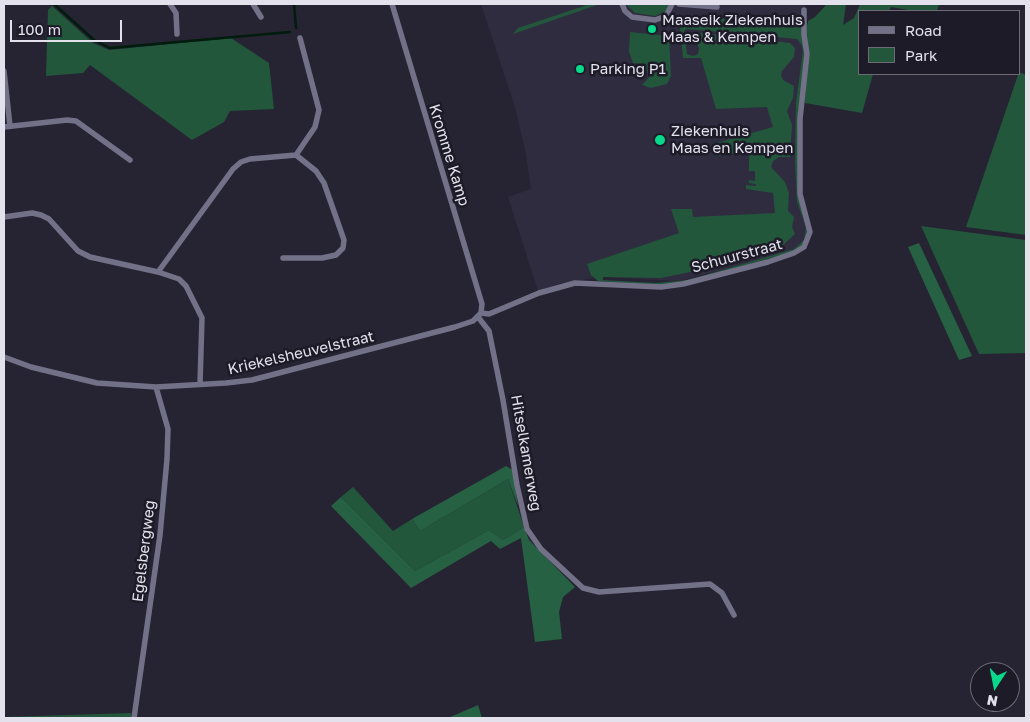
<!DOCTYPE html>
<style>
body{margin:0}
#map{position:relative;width:1030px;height:722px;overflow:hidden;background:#262432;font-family:"Golos Text",sans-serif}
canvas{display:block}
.frame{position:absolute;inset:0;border:5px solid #e3e2ec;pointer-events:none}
.legend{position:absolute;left:858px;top:10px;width:162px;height:65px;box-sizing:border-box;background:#1d1b28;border:1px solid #6c6b76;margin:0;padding:6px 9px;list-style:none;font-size:15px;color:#e3e2ec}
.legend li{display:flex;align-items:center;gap:10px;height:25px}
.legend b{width:25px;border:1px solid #6c6b76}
.north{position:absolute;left:970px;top:662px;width:50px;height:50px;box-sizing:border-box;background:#1d1b28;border:1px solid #6c6b76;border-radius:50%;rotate:191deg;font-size:14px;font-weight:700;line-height:20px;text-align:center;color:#e3e2ec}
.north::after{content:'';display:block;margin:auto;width:18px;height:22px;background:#09d98b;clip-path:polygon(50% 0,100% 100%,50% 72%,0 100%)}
.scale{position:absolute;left:10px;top:20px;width:112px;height:22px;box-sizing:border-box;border:2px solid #e3e2ec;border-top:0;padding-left:6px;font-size:15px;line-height:18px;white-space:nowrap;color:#e3e2ec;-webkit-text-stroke:4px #1d1b28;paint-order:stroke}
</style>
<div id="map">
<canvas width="1030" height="722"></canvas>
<div class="frame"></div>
<ul class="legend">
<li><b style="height:6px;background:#737188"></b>Road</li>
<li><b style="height:14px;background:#22573c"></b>Park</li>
</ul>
<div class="north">N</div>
<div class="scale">100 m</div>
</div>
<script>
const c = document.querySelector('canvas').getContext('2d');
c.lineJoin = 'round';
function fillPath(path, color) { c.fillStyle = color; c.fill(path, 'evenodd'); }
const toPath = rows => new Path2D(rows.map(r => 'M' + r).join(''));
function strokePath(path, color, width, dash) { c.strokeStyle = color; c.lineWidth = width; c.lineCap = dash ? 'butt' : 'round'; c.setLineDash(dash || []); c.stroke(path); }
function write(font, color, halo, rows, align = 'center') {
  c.font = font + ' "Golos Text",sans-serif'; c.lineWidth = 5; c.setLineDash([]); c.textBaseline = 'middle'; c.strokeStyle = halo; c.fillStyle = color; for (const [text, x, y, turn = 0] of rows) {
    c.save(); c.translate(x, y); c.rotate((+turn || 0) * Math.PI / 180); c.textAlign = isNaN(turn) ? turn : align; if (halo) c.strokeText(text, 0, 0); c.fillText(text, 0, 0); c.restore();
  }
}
const built = toPath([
 [481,4,805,4,799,197,808,232,803,246,773,257,679,281,602,277,561,283,538,291,508,197,531,189,525,149,515,107]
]);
const green = toPath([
 [590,4,600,4,513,34,518,28],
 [626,4,669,4,666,11,655,16,635,13],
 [827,4,846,4,843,25,854,18,860,4,939,4,937,11,914,11,891,7,889,11,859,11,859,74,873,74,862,113,805,103,806,32,808,21,815,17],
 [52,6,93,43,109,50,231,38,269,63,274,109,230,111,224,122,192,140,90,65,83,73,46,76,48,10],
 [692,15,786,25,799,24,801,26,805,57,798,115,798,195,808,231,804,244,793,252,685,282,662,285,598,281,591,275,587,264,679,233,671,209,692,209,693,217,775,213,773,193,746,189,746,185,756,186,756,184,749,183,749,180,755,181,755,171,749,171,749,152,716,156,713,144,773,127,767,107,716,109,701,58,683,58,680,28,686,18],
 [687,29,797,39,801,44,803,51,796,102,795,161,797,202,806,227,804,240,794,249,688,280,656,283,603,280,603,277,661,278,705,269,782,246,795,234,792,227,794,217,788,211,789,193,785,182,771,167,773,161,779,157,790,157,792,125,787,111,793,98,794,86,783,80,781,75,782,71,794,57,795,48,790,43,694,32,699,49,698,54,693,56,687,54,684,31],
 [630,32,669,36,671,76,667,84,651,88,642,85,653,73,647,73,646,64,633,63,629,52],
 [1019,72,1026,75,1026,235,966,227],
 [921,226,1026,240,1026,353,979,354],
 [508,479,524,527,503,540,489,530,415,571,341,497,353,487,393,531,412,519,420,531],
 [131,713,131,718,4,718,4,717]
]);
const forest = toPath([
 [919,243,972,356,959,360,908,247],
 [506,466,513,470,518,506,508,479,420,531,412,519],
 [341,497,415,571,489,530,503,540,524,527,529,540,575,587,563,597,559,612,562,639,535,642,521,538,500,549,491,541,411,588,331,506],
 [478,705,482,718,448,718]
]);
const stream = toPath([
 [54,4,94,40,110,48,290,32],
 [294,4,296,28]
]);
const street = toPath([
 [170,4,176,13,177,34],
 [253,4,261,17],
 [392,4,482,304,481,313],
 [622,4,625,11,632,17,655,20,666,16,672,4],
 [679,4,717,7],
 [4,71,10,126],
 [4,127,67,120,76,121,130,160],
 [296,155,315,127,319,110,300,38],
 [4,217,32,213,41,215,49,219,78,251,90,257,158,272,179,279,186,286,202,318,200,384],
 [158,272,233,169,241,162,250,159,296,155,316,171,324,183,344,240,343,248,336,255,322,258,283,258],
 [481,313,489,314,539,293,575,283,661,287,683,284,768,262,794,253,804,247,810,232,800,194,800,119,807,54,804,35,804,10],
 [478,317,489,331,503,400,517,485,527,529,541,549,583,588,599,592,710,584,722,593,734,615],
 [4,357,31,367,97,383,156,387,226,383,252,380,455,327,473,321,481,313],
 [134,718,160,535,167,459,168,429,156,387]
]);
const markers = [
 [652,29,5,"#09d98b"],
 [580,69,5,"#09d98b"],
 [660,140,6,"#09d98b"]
];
const poiNames = [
 ["Maaseik Ziekenhuis",662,20],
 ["Maas & Kempen",662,37],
 ["Parking P1",590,69],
 ["Ziekenhuis",671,131],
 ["Maas en Kempen",671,148]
];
const streetNames = [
 ["Kromme Kamp",449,155,73],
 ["Schuurstraat",737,256,-15],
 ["Kriekelsheuvelstraat",301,353,-13],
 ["Hitselkamerweg",526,453,80],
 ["Egelsbergweg",144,551,-83]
];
fillPath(built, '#2f2c40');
fillPath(green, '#22573c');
fillPath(forest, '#266143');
strokePath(stream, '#001c0d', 2.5);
strokePath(street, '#737188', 5.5);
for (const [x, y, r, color] of markers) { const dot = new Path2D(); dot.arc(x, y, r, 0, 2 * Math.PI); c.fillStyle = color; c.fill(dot); strokePath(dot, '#1d1b28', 2); }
write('15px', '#e3e2ec', '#1d1b28', poiNames, 'left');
write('15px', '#e3e2ec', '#1d1b28', streetNames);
</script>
